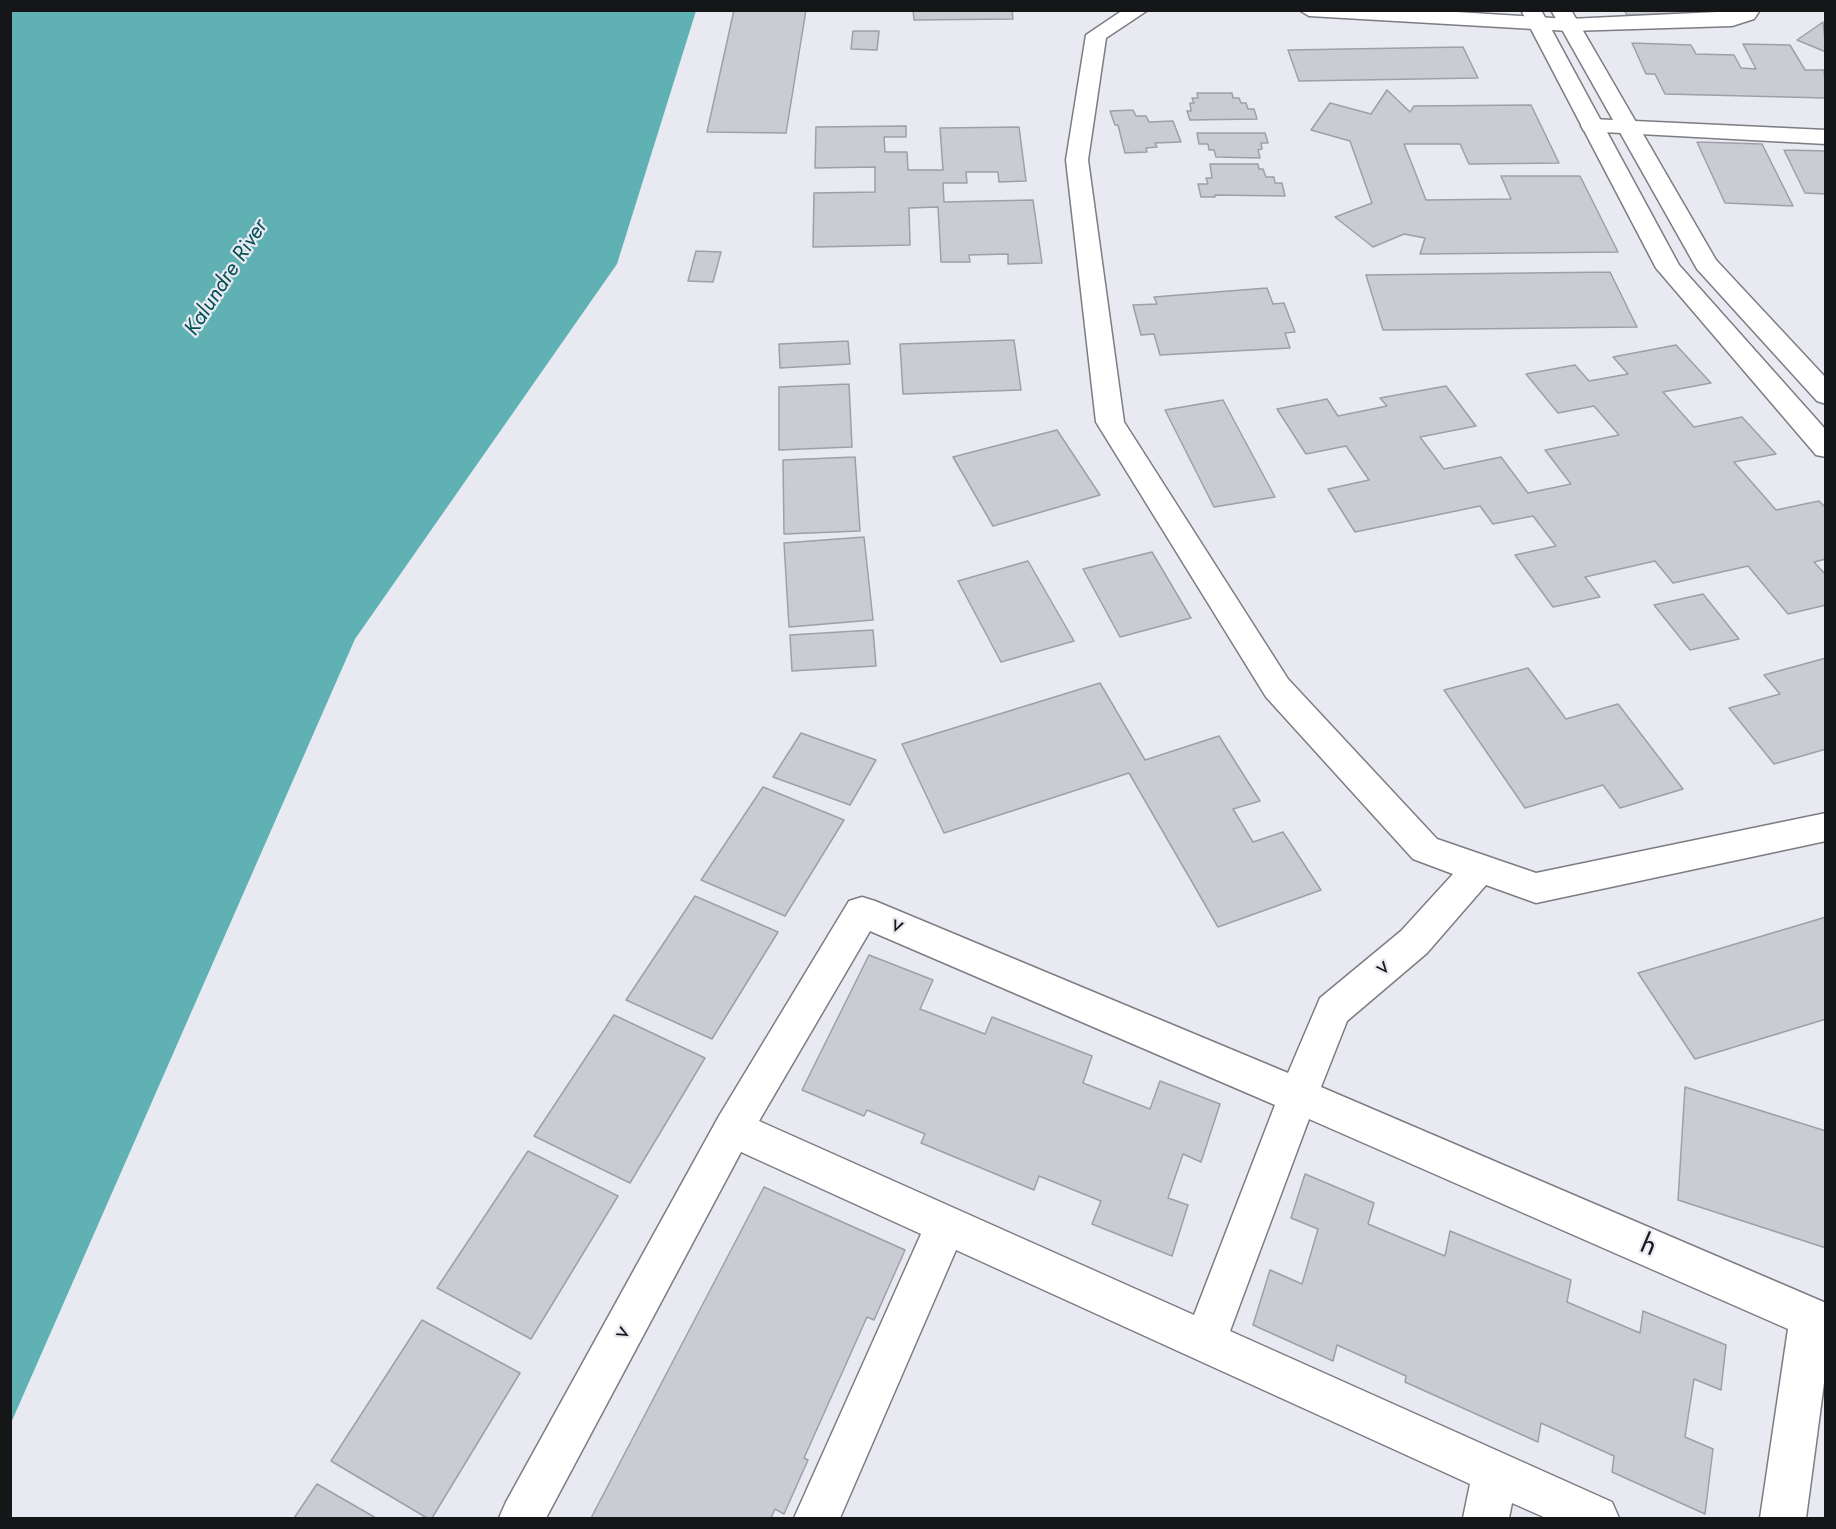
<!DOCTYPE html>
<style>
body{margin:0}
#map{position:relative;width:1836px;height:1529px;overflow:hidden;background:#e9e9f2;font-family:Jost,sans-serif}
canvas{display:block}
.frame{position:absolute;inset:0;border:12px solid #151618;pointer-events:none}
</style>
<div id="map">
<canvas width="1836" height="1529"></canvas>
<div class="frame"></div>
</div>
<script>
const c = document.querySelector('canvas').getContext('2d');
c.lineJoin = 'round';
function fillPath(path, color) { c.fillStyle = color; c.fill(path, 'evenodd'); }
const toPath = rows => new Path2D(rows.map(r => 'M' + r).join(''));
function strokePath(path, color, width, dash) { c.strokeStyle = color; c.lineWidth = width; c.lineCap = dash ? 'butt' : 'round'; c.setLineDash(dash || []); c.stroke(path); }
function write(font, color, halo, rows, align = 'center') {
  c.font = font + ' Jost,sans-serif'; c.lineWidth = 4.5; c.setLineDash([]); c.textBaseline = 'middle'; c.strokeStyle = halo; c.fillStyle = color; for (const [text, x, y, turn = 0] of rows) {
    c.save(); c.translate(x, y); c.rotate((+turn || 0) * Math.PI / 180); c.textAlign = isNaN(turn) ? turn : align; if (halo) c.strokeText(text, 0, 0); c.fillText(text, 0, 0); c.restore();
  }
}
const water = toPath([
 [11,10,696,11,617,264,355,639,11,1423]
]);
const building = toPath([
 [734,10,806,10,786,133,707,132,734,10],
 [913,10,1012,10,1013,19,914,20,913,10],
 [1624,10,1721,10,1723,13,1627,15,1624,10],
 [1823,22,1826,52,1797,40,1823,22],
 [853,31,879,31,877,50,851,49,853,31],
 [1632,43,1691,45,1696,54,1734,55,1741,68,1756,69,1743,44,1790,45,1805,70,1824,70,1826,98,1665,94,1655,74,1646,74,1632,43],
 [1463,47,1478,78,1299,81,1288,50,1463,47],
 [1387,90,1410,112,1414,106,1531,105,1559,163,1469,164,1460,144,1404,144,1426,200,1511,199,1501,176,1580,176,1618,252,1420,254,1425,238,1404,234,1373,247,1335,217,1372,203,1350,141,1311,130,1330,103,1371,114,1387,90],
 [1197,93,1232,93,1233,98,1239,98,1241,103,1246,103,1248,109,1254,109,1257,119,1190,120,1187,111,1191,111,1190,103,1194,103,1192,98,1198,98,1197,93],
 [1133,110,1136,116,1146,116,1149,122,1173,121,1181,142,1155,143,1157,147,1146,148,1147,152,1125,153,1118,125,1115,125,1110,111,1133,110],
 [906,126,906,137,884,137,885,152,907,152,908,170,943,170,940,128,1019,127,1026,181,999,182,998,172,966,172,967,183,943,183,944,202,1033,200,1042,263,1008,264,1008,254,969,255,970,262,941,262,938,207,909,208,910,245,813,247,814,193,875,192,875,167,815,168,816,127,906,126],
 [1197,133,1265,133,1268,143,1261,143,1262,149,1258,150,1260,158,1216,157,1214,150,1209,150,1208,144,1199,144,1197,133],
 [1697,142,1762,144,1793,206,1725,203,1697,142],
 [1784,150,1826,151,1826,194,1805,193,1784,150],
 [1210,164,1258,164,1259,169,1263,169,1266,177,1274,177,1275,183,1282,183,1285,196,1215,195,1215,197,1201,197,1198,184,1208,184,1206,178,1212,178,1210,164],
 [696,251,721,252,713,282,688,281,696,251],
 [1610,272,1637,327,1383,330,1366,275,1610,272],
 [1267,288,1273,304,1284,303,1295,332,1285,333,1290,348,1160,355,1154,334,1141,335,1133,305,1157,304,1154,297,1267,288],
 [1014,340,1021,390,903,394,900,344,1014,340],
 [848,341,850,364,780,368,779,344,848,341],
 [1676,345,1711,383,1663,392,1694,427,1742,417,1776,454,1734,462,1776,510,1819,501,1826,508,1826,559,1814,562,1826,575,1826,605,1788,614,1748,566,1673,583,1655,561,1585,577,1600,597,1553,607,1515,555,1556,546,1533,516,1493,524,1480,506,1355,532,1328,489,1369,480,1346,446,1306,454,1277,409,1327,399,1338,416,1387,406,1380,398,1446,386,1476,426,1420,437,1444,469,1501,457,1528,493,1571,484,1545,450,1619,435,1594,406,1558,413,1526,374,1575,365,1589,381,1628,374,1613,357,1676,345],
 [849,384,852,447,779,450,779,387,849,384],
 [1223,400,1275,497,1214,507,1165,410,1223,400],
 [1057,430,1100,495,993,526,953,457,1057,430],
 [855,457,860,531,784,534,783,460,855,457],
 [864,537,873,620,789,627,784,543,864,537],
 [1152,552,1191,618,1120,637,1083,569,1152,552],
 [1028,561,1074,641,1001,662,958,581,1028,561],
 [1703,594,1739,639,1690,650,1654,605,1703,594],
 [873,630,876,666,792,671,790,635,873,630],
 [1826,658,1826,749,1774,764,1729,708,1780,694,1764,675,1826,658],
 [1528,668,1566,719,1618,704,1683,789,1620,808,1603,785,1525,808,1444,690,1528,668],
 [1100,683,1145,760,1219,736,1260,801,1233,809,1253,842,1283,832,1321,890,1218,927,1129,773,944,833,902,744,1100,683],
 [801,733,876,760,850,805,773,777,801,733],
 [763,787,844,820,785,916,701,880,763,787],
 [695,896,778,932,712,1039,626,1000,695,896],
 [1826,917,1826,1019,1695,1059,1638,973,1826,917],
 [869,955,933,980,920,1009,985,1034,992,1017,1092,1056,1083,1083,1150,1109,1160,1081,1220,1104,1201,1162,1183,1154,1168,1198,1188,1205,1172,1256,1092,1224,1101,1201,1039,1176,1034,1190,921,1143,925,1134,867,1110,864,1116,802,1090,869,955],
 [614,1015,705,1058,630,1183,534,1136,614,1015],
 [1685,1087,1826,1131,1826,1248,1678,1200,1685,1087],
 [528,1151,618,1196,531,1339,437,1288,528,1151],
 [1305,1174,1374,1203,1368,1224,1445,1256,1450,1231,1571,1280,1567,1302,1640,1333,1643,1311,1726,1345,1721,1390,1694,1379,1685,1437,1713,1449,1705,1514,1612,1472,1614,1456,1541,1423,1538,1442,1405,1382,1406,1376,1337,1345,1333,1361,1253,1325,1270,1270,1302,1284,1318,1229,1291,1218,1305,1174],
 [764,1187,905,1250,874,1320,867,1317,804,1458,808,1460,784,1514,775,1509,771,1518,591,1518,764,1187],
 [422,1320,520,1373,432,1518,427,1518,331,1461,422,1320],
 [317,1484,376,1518,294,1518,317,1484]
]);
const minor = toPath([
 [1123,10,1148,10,1106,38,1088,160,1124,422,1288,679,1437,839,1536,873,1826,813,1826,841,1536,903,1486,885,1427,953,1347,1021,1321,1087,1826,1303,1826,1368,1806,1518,1760,1518,1788,1329,1309,1119,1230,1331,1612,1502,1619,1518,1546,1518,1512,1503,1509,1518,1463,1518,1470,1484,956,1250,840,1518,794,1518,921,1234,741,1152,546,1518,499,1518,506,1502,719,1116,849,901,862,897,875,901,1288,1073,1320,998,1401,931,1453,874,1413,859,1266,697,1096,422,1066,160,1086,35,1123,10],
 [870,931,1275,1105,1194,1315,759,1121,870,931],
 [1299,10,1424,10,1569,19,1760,10,1754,19,1732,26,1569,31,1309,16,1299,10],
 [1592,119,1826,130,1826,144,1584,131,1581,126,1584,121,1592,119]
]);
const tertiary = toPath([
 [1521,10,1541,10,1679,265,1826,430,1826,457,1816,455,1656,268,1521,10],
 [1551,10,1571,10,1716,260,1826,378,1826,404,1817,401,1697,269,1551,10]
]);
const farWaternames = [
 ["Kalundre River",227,278,-57]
];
const streetNames = [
 ["v",897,926,23],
 ["v",1383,968,-40],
 ["v",623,1333,-62]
];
const nearStreetnames = [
 ["h",1648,1247,23]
];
fillPath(water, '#5fb1b3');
fillPath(building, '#cbcbd3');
strokePath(building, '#9e9fa7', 1.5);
strokePath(minor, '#7c7c84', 3);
strokePath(tertiary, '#7c7c84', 3);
fillPath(minor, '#fff');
fillPath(tertiary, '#fff');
write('italic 22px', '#025053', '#e9e9f2', farWaternames);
write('24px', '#151618', '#e9e9f2', streetNames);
write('28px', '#151618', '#e9e9f2', nearStreetnames);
</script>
